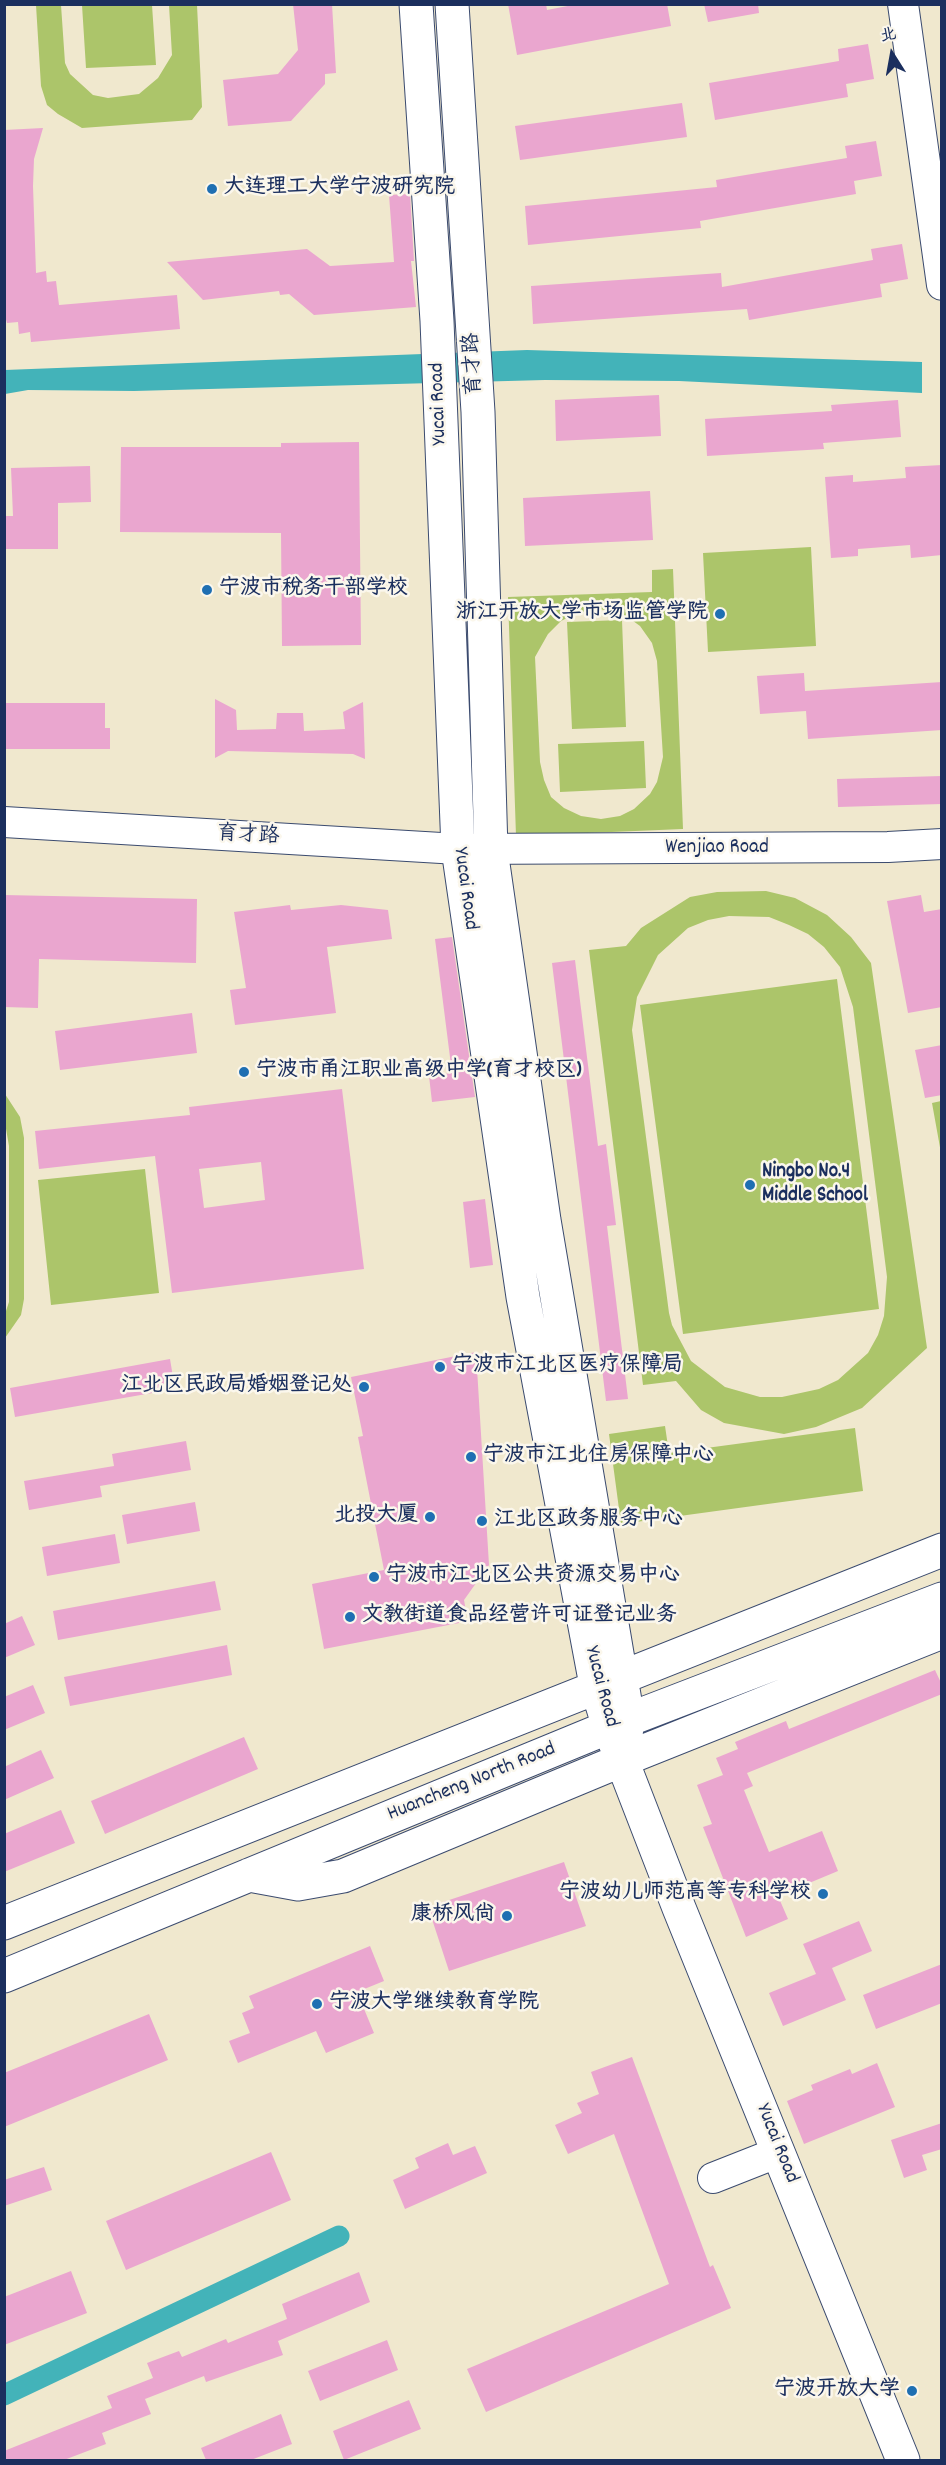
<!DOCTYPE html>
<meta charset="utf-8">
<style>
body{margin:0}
#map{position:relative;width:946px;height:2465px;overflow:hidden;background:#f0e8ce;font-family:Dekko,"LXGW WenKai TC",sans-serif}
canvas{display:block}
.frame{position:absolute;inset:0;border:6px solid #1b2f5e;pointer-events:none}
.north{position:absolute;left:862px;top:24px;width:60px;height:60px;-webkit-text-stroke:4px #fbf7ec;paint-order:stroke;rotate:349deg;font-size:16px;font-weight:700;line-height:24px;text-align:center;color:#1b2f5e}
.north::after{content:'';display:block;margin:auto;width:21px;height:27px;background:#1b2f5e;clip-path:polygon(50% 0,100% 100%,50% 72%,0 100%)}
</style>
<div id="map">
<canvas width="946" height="2465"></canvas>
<div class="frame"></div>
<div class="north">北</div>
</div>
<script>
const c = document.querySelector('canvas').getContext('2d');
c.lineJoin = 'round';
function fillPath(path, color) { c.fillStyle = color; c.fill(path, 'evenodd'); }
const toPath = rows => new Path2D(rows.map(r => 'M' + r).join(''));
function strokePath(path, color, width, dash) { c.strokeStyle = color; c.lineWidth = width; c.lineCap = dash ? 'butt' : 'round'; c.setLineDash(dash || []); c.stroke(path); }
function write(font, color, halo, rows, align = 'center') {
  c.font = font + ' Dekko,"LXGW WenKai TC",sans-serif'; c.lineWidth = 5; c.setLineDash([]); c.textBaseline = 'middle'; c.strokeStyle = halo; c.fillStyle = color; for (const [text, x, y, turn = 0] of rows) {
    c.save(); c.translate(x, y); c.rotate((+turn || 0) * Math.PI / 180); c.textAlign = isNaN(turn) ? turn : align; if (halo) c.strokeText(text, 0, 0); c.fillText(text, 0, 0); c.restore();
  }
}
const green = toPath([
 [36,5,61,5,65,63,70,74,93,95,108,98,139,94,158,78,172,55,169,5,197,5,202,107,192,120,82,128,58,114,47,105,41,86],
 [82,5,152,5,156,65,86,68],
 [811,547,816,646,708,652,703,553],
 [673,569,683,829,516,836,508,597,652,592,652,570],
 [599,609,617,612,629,618,640,626,652,643,657,661,663,757,657,782,650,794,634,809,620,816,601,819,581,816,564,808,551,797,544,780,540,762,535,657,548,634,561,621,577,613],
 [622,620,626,727,572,729,567,622],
 [644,741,646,788,560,792,558,744],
 [766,891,795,898,827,915,851,937,871,963,927,1348,862,1408,816,1427,784,1434,724,1423,701,1410,676,1381,643,1385,589,950,626,946,641,928,690,897,717,892],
 [729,916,769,917,789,925,808,934,824,947,840,967,853,1007,887,1277,884,1316,878,1335,868,1353,838,1380,819,1389,782,1397,760,1397,725,1387,691,1361,672,1325,669,1313,632,1030,637,997,658,955,688,928,708,920],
 [837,979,879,1309,683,1334,640,1005],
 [5,1094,20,1117,24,1138,24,1299,21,1315,5,1338,5,1314,9,1302,9,1146,5,1123],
 [941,1101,942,1101,941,1153,932,1103],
 [145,1169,159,1293,51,1305,38,1180],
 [665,1426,669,1453,855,1428,863,1491,621,1524,609,1434]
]);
const water = toPath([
 [527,350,922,362,922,393,679,381,545,380,134,391,28,390,5,394,5,370]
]);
const canal = toPath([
 [4,2395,339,2236]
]);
const building = toPath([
 [293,4,332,4,336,73,325,74,325,84,291,121,228,126,223,80,278,74,298,50],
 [508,4,546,4,547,10,578,4,667,4,671,26,517,55],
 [704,4,758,4,759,13,708,22],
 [868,44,874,79,846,84,848,97,715,120,709,83,839,61,838,49],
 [682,103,687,137,520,160,515,126],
 [43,128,34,159,33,186,36,273,46,271,47,282,56,281,59,305,177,295,180,329,31,342,30,332,19,334,18,322,7,323,4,312,4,130],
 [876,141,882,176,854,181,856,194,700,221,701,228,528,245,525,206,717,187,716,180,847,158,845,146],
 [410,194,414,261,411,261,416,307,314,315,289,294,280,295,279,291,203,300,167,262,307,249,330,266,394,262,389,195],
 [902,244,908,279,880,284,882,297,749,320,747,309,533,324,531,286,721,273,722,287,873,260,871,249],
 [659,395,661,436,556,441,555,400],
 [898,400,901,437,823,443,824,449,707,456,705,419,832,411,831,405],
 [359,442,361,645,282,646,281,533,120,532,121,447,281,447,281,443],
 [942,465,942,555,911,558,910,545,858,549,858,556,831,558,825,477,853,475,853,482,906,478,905,467],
 [90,466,91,502,58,503,58,549,4,549,4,516,13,516,11,468],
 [650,491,653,540,525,546,523,498],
 [804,673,805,691,942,682,942,730,808,739,806,711,760,714,757,676],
 [215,699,236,710,237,730,276,729,277,713,303,713,304,731,345,729,343,712,363,702,365,759,353,754,228,751,215,758],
 [4,703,105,703,105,728,110,728,110,749,4,749],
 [942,776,942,804,838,807,837,779],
 [4,895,197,899,196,963,39,959,38,1008,4,1007],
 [921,895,924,912,942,909,942,1007,908,1013,887,901],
 [290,905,291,910,341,905,388,910,392,939,327,947,336,1013,235,1025,230,990,246,988,234,912],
 [452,937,475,1097,432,1102,429,1076,452,1073,435,939],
 [575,960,598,1146,606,1144,616,1225,607,1226,628,1399,606,1401,552,963],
 [192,1013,197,1053,60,1070,55,1031],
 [942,1045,942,1095,925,1098,915,1050],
 [342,1089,364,1269,172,1293,155,1156,39,1169,35,1131,190,1115,189,1107],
 [261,1162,265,1200,204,1208,199,1169],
 [485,1199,493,1265,470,1268,463,1202],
 [476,1352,489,1565,464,1600,466,1611,459,1623,324,1649,312,1584,384,1570,358,1437,363,1436,351,1377],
 [170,1359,175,1389,15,1417,10,1388],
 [186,1441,191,1470,100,1486,102,1497,29,1510,24,1481,114,1466,112,1454],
 [195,1502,200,1531,127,1544,122,1515],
 [115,1534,120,1563,47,1576,42,1547],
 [215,1581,221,1610,58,1640,53,1611],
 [22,1616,35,1645,4,1658,4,1624],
 [227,1645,232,1675,70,1706,64,1677],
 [935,1670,942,1685,942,1694,747,1773,753,1786,744,1790,769,1852,822,1831,838,1871,778,1896,788,1919,746,1937,703,1827,712,1824,697,1785,723,1775,716,1758,738,1749,735,1742,786,1721,789,1729],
 [33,1685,45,1713,4,1730,4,1697],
 [244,1737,258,1769,105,1834,91,1801],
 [41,1750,54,1778,4,1800,4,1767],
 [61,1810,75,1843,4,1872,4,1834],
 [564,1862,586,1926,449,1971,428,1907],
 [859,1921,872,1951,832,1968,846,2000,783,2026,769,1993,816,1974,803,1944],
 [370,1946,384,1981,357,1992,374,2033,326,2053,316,2031,238,2063,229,2041,250,2033,242,2013,254,2008,249,1996],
 [942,1964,942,2003,876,2029,863,1995],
 [149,2014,168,2060,4,2127,4,2073],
 [632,2057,710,2267,713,2265,731,2308,486,2412,467,2369,669,2284,614,2134,568,2154,555,2125,582,2113,577,2103,599,2094,591,2072],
 [877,2063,895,2107,804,2144,787,2101,813,2090,811,2085,850,2069,852,2074],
 [942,2123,942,2149,922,2155,927,2170,904,2178,891,2140],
 [448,2143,453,2155,475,2146,487,2173,405,2209,393,2180,419,2168,415,2158],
 [271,2152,291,2200,126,2270,106,2221],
 [44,2167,52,2190,4,2206,4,2180],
 [71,2271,87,2313,4,2345,4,2297],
 [359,2272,370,2302,278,2341,283,2355,206,2382,204,2376,145,2399,151,2414,102,2433,106,2444,64,2460,4,2460,4,2451,112,2408,107,2396,153,2378,147,2363,179,2351,182,2357,226,2339,228,2343,287,2319,282,2304],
 [387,2340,398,2370,320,2401,308,2371],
 [409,2400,421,2429,344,2460,333,2431],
 [281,2414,292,2444,251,2460,206,2460,201,2448]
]);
const minor = toPath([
 [903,4,942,285],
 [4,822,458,849,888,847,942,844],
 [713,2178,779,2152]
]);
const major = toPath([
 [416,4,437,321,458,849,523,1297,596,1685,609,1727,679,1908,903,2460],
 [452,4,478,412,491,850,544,1220,628,1719,625,1743],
 [249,1875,298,1884,343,1876,622,1760,942,1632],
 [4,1923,942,1550],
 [4,1976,609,1727,942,1599]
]);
const markers = [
 [212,189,6,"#1f6fb2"],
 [207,590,6,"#1f6fb2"],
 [720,614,6,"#1f6fb2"],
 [244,1072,6,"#1f6fb2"],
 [750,1185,6,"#1f6fb2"],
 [440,1367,6,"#1f6fb2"],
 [364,1387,6,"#1f6fb2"],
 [471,1457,6,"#1f6fb2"],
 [430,1517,6,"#1f6fb2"],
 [482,1521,6,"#1f6fb2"],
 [374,1577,6,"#1f6fb2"],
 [350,1617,6,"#1f6fb2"],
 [823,1894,6,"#1f6fb2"],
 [507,1916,6,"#1f6fb2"],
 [317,2004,6,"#1f6fb2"],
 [912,2391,6,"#1f6fb2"]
];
const poiNames = [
 ["大连理工大学宁波研究院",224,189],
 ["宁波市税务干部学校",219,590],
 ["浙江开放大学市场监管学院",708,614,"right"],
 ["宁波市甬江职业高级中学(育才校区)",256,1072],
 ["Ningbo No.4",762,1173],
 ["Middle School",762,1197],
 ["宁波市江北区医疗保障局",452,1367],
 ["江北区民政局婚姻登记处",352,1387,"right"],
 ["宁波市江北住房保障中心",483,1457],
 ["北投大厦",418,1517,"right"],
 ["江北区政务服务中心",494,1521],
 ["宁波市江北区公共资源交易中心",386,1577],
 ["文教街道食品经营许可证登记业务",362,1617],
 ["宁波幼儿师范高等专科学校",811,1894,"right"],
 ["康桥风尚",495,1916,"right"],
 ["宁波大学继续教育学院",329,2004],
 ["宁波开放大学",900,2391,"right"]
];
const streetNames = [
 ["育才路",475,364,-93],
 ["Yucai Road",440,404,-92],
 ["育才路",248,837,3],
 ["Wenjiao Road",717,849],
 ["Yucai Road",464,889,82],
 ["Yucai Road",600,1687,75],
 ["Huancheng North Road",472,1783,-22],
 ["Yucai Road",776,2144,68]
];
fillPath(green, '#acc56a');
fillPath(water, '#43b3b9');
strokePath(canal, '#43b3b9', 21);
fillPath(building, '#eaa6cf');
strokePath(minor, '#3b4b6f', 32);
strokePath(major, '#3b4b6f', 35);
strokePath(minor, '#fff', 30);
strokePath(major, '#fff', 33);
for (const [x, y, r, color] of markers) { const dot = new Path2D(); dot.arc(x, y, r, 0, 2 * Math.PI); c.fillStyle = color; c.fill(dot); strokePath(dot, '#fbf7ec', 2); }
write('bold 21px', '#1b2f5e', '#fbf7ec', poiNames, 'left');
write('21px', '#1b2f5e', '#fbf7ec', streetNames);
</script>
